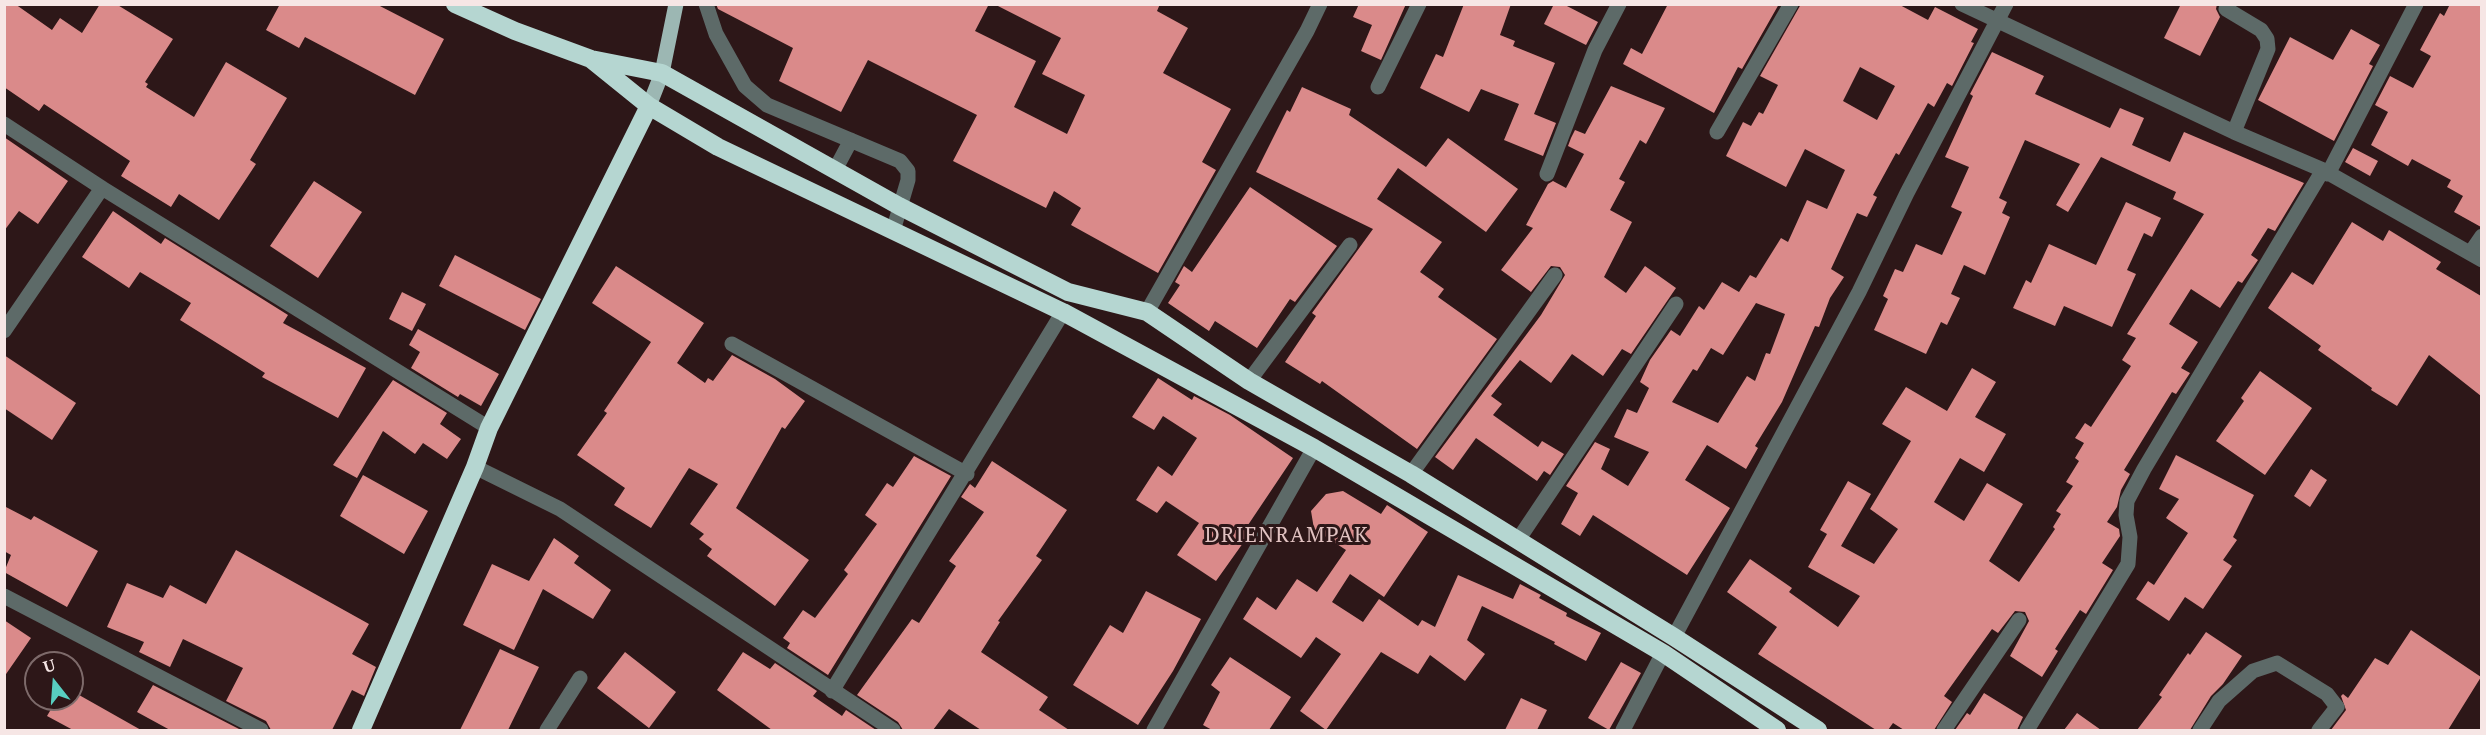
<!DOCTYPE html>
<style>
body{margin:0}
#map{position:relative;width:2486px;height:735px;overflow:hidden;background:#2d1718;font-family:"PT Serif",serif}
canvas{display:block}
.frame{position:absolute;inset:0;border:6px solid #f6e6e5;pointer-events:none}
.north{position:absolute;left:24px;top:651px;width:60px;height:60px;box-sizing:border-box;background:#2d1718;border:2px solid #7d6a6a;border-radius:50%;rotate:343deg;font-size:16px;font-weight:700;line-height:24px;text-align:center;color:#f6e6e5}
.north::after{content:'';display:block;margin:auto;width:21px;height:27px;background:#58cec0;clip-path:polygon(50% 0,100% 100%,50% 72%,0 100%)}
</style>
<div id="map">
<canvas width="2486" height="735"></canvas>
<div class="frame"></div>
<div class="north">U</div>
</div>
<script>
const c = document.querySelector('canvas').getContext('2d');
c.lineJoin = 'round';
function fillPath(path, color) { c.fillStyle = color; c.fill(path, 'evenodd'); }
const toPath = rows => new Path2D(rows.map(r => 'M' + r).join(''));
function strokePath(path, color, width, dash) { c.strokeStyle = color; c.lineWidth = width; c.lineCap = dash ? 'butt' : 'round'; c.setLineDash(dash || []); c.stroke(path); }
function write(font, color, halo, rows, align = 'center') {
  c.font = font + ' "PT Serif",serif'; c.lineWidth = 6; c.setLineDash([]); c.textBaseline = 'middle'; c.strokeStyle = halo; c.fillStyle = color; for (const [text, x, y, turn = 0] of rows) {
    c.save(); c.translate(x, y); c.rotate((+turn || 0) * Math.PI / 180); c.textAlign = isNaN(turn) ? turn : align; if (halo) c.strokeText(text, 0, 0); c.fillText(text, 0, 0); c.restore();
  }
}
const building = toPath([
 [4,4,15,4,52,30,60,18,82,33,100,4,116,4,173,39,145,82,148,84,146,87,194,117,226,62,287,98,250,160,256,164,219,220,179,194,171,207,121,176,130,161,44,104,39,111,4,87],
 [280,4,376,4,444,39,415,95,305,37,299,48,266,30],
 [716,4,989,4,975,31,1036,61,1014,107,1067,134,1085,95,1042,74,1061,38,994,4,1160,4,1157,11,1188,28,1163,73,1231,109,1202,162,1216,170,1158,273,1071,225,1081,208,1054,191,1046,208,953,161,977,115,868,60,841,112,779,81,793,48,718,9],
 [1359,4,1406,4,1381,60,1361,51,1372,25,1353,17],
 [1464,4,1511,4,1500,35,1515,41,1513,46,1555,63,1534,114,1556,123,1543,156,1504,140,1519,104,1481,89,1469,112,1420,88,1436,54,1443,57],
 [1554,4,1563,4,1598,22,1586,45,1544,24],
 [1668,4,1779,4,1742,69,1738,67,1714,113,1623,64,1631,48,1642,54],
 [1801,4,1898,4,1928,20,1935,7,1978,29,1971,42,1974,43,1952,86,1947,83,1934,107,1928,103,1899,155,1896,153,1873,195,1877,197,1867,217,1857,213,1831,269,1844,277,1830,298,1819,327,1815,326,1782,402,1755,446,1758,448,1746,469,1707,445,1685,480,1730,508,1687,575,1593,515,1580,536,1561,524,1578,493,1566,486,1595,442,1610,449,1601,469,1628,486,1649,452,1614,437,1627,409,1637,413,1649,388,1640,382,1650,360,1671,330,1680,336,1699,306,1704,310,1722,282,1739,292,1750,275,1756,278,1781,238,1788,242,1807,200,1827,209,1845,170,1805,149,1786,187,1726,156,1743,122,1751,126,1759,112,1763,114,1778,85,1760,76],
 [1860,67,1895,86,1877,120,1843,101],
 [1756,303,1785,314,1770,354,1766,353,1755,381,1747,376,1718,423,1672,402,1693,369,1697,371,1711,348,1723,355],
 [2181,4,2217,4,2216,9,2220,17,2200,56,2164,38],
 [2450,4,2481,4,2481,227,2454,212,2463,196,2447,187,2451,180,2412,159,2408,166,2371,145,2388,112,2375,105,2390,76,2413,88,2431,56,2420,50,2440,13,2444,16],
 [2351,29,2380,45,2369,64,2373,66,2334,141,2258,100,2290,37,2333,60],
 [1992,52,2044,76,2035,94,2110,128,2120,108,2144,118,2132,145,2170,162,2184,132,2304,183,2275,231,2268,228,2251,255,2258,260,2242,283,2238,281,2220,308,2191,289,2169,324,2198,342,2181,368,2190,373,2176,394,2172,392,2124,470,2130,474,2121,490,2117,507,2107,522,2119,529,2120,536,2102,563,2113,570,2086,614,2080,610,2055,649,2058,651,2042,677,2010,656,2029,621,2025,612,2015,611,1998,633,1992,629,1944,696,1952,702,1934,730,1904,730,1893,723,1888,730,1876,730,1758,654,1777,627,1727,592,1750,559,1792,588,1789,592,1838,627,1860,596,1808,567,1827,534,1820,530,1848,481,1871,494,1841,546,1874,564,1898,529,1870,509,1911,441,1882,424,1906,387,1947,411,1972,368,1996,382,1975,417,2006,434,1984,472,1960,458,1934,502,1964,521,1987,483,2023,504,1989,561,2019,582,2055,529,2053,527,2061,514,2056,511,2073,486,2066,482,2079,461,2075,458,2084,443,2075,438,2085,423,2091,427,2131,366,2122,360,2136,338,2127,334,2204,214,2173,199,2176,192,2101,157,2068,212,2056,205,2080,164,2025,140,1999,198,2007,202,2002,213,2010,217,1985,275,1964,265,1951,294,1960,298,1947,325,1941,322,1926,354,1874,330,1888,299,1883,296,1895,269,1903,272,1916,244,1942,255,1962,212,1951,207,1969,167,1945,157,1973,96,1970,94],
 [1611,86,1665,108,1646,144,1640,140,1619,179,1625,182,1610,210,1632,222,1604,277,1626,293,1645,266,1676,288,1631,354,1622,349,1603,376,1572,354,1551,383,1520,360,1491,396,1502,404,1493,415,1538,447,1542,441,1564,454,1550,475,1544,471,1537,481,1476,438,1453,470,1435,457,1541,315,1565,275,1560,267,1551,266,1531,292,1501,270,1533,228,1526,225,1548,184,1553,181,1566,188,1584,154,1568,146,1571,138,1575,130,1585,134],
 [1302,87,1351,109,1349,115,1426,167,1448,138,1518,189,1486,232,1398,168,1377,199,1442,242,1420,272,1444,289,1438,297,1497,339,1417,449,1322,381,1320,384,1285,362,1316,316,1312,313,1373,229,1256,172,1287,110,1290,112],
 [4,137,68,181,38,224,19,211,4,231],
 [2353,148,2378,161,2370,176,2345,162],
 [314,181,362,212,318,278,270,246],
 [1250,187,1337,246,1295,302,1290,299,1257,348,1215,321,1209,331,1168,303,1180,285,1175,282,1184,266,1192,272],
 [2126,202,2161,218,2152,237,2144,233,2127,270,2136,274,2112,327,2064,306,2055,326,2013,308,2026,280,2031,283,2049,244,2096,265],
 [113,211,161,244,165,238,288,315,283,323,366,368,338,418,262,377,265,373,180,320,191,303,140,272,129,288,82,257],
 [2352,222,2383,241,2389,230,2441,262,2436,269,2481,296,2481,396,2429,355,2397,406,2371,390,2372,388,2318,350,2321,346,2268,308,2292,272,2313,285],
 [455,255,541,299,525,330,439,286],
 [616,266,704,323,677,363,705,383,708,378,713,381,732,355,775,379,805,401,785,429,782,427,736,508,809,560,775,606,707,556,712,549,699,539,704,534,690,524,718,484,689,468,651,528,614,505,625,488,577,455,607,413,604,411,651,342,592,303],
 [402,292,426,304,412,331,389,319],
 [418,329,499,374,481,406,460,394,458,397,411,368,420,352,409,345],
 [4,355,76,403,52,440,4,408],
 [2260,371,2312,408,2265,475,2216,441,2244,401,2241,398],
 [1158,378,1192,400,1194,396,1230,415,1293,458,1248,525,1253,529,1216,581,1177,555,1199,523,1166,501,1157,513,1136,500,1158,466,1172,476,1197,438,1163,416,1154,430,1132,417],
 [393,380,447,413,440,424,461,439,447,459,423,443,415,454,383,431,357,478,333,465],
 [2176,455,2254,495,2233,537,2237,540,2223,560,2232,566,2203,609,2185,597,2169,621,2136,599,2148,581,2154,585,2188,533,2166,518,2179,499,2159,489],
 [914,456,951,476,828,675,787,648,790,643,783,638,803,610,815,618,848,574,844,570,877,524,865,515,887,483,893,487],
 [992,461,1067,510,1036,556,1042,560,998,621,1000,622,981,652,1048,697,1039,710,1069,730,981,730,949,709,933,730,903,730,898,722,857,695,912,619,919,623,956,566,949,561,984,512,961,497,970,484,975,488],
 [2311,469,2327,480,2310,507,2294,496],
 [363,475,428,511,404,554,340,516],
 [1343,491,1381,514,1387,505,1428,532,1384,597,1350,574,1332,602,1363,622,1379,599,1418,626,1422,620,1435,627,1458,575,1513,599,1520,584,1541,595,1539,598,1567,613,1566,616,1601,633,1586,661,1554,644,1555,642,1482,606,1467,640,1485,654,1465,681,1430,655,1418,674,1381,652,1326,730,1300,711,1341,654,1316,637,1301,658,1243,619,1257,597,1276,610,1297,579,1317,592,1346,550,1314,529,1311,511,1326,494],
 [4,506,31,520,34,516,98,551,67,607,4,572,11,555,4,551],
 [554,538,579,556,574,563,611,590,593,619,543,589,514,650,463,625,492,564,529,581],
 [236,550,369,624,352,654,376,667,364,696,352,690,332,730,271,730,266,721,226,701,243,668,183,639,170,667,139,652,144,642,107,627,127,583,163,598,170,585,206,604],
 [1146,591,1201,619,1173,671,1138,725,1073,685,1110,625,1123,633],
 [4,620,31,638,4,677],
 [2411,630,2481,677,2448,730,2331,730,2346,710,2341,696,2343,694,2348,698,2375,658,2388,665],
 [2206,632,2242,656,2223,684,2211,696,2190,730,2137,730,2162,697,2159,695,2188,653,2190,655],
 [500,649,539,667,508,730,460,730],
 [625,652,676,692,649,728,597,688],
 [743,652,770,669,775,663,817,691,813,696,842,716,846,710,876,730,772,730,717,690],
 [1230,657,1291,697,1269,730,1212,730,1203,725,1220,692,1211,685],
 [1621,662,1641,673,1609,730,1588,718],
 [153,685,241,730,170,730,137,712],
 [72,691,141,730,73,730,47,716,57,699,72,699],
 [1984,693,2023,717,2017,730,1955,730,1967,713,1970,715],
 [1521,698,1547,710,1537,730,1505,730],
 [2077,713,2101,730,2064,730]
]);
const minor = toPath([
 [706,4,716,34,745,86,767,105,900,161,908,171,908,180,893,231],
 [1962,4,2234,132,2323,170,2482,260],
 [2226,9,2261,30,2267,39,2268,49,2234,132],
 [1378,87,1419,4],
 [4,124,102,188,489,428],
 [1717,132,1791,4],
 [835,170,851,140],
 [1547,174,1595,50,1619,4],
 [2328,174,2416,4],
 [2471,252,2482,236],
 [1147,312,1307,31,1320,4],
 [4,331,102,188],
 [732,344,967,474],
 [1249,381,1350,245],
 [475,467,560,509,893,730],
 [1411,474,1555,275],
 [1518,540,1676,304],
 [4,596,261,730],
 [1674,637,1859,292,1907,193,2006,4],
 [832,691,1063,312],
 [547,730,580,678],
 [1154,730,1314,448],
 [1623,730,1663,653],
 [1944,730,2019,620],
 [2027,730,2128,564,2130,537,2126,515,2127,501,2144,469,2323,170],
 [2200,730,2219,701,2253,671,2277,663,2327,694,2337,707,2319,730]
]);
const major = toPath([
 [649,106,662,73,676,4]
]);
const highway = toPath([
 [455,4,515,31,591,59,662,73,899,206,1068,292,1147,312,1249,381,1411,474,1674,637,1818,730],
 [592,60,649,106,718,147,1063,312,1314,448,1663,653,1777,730],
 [361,730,475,467,489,428,649,106]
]);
const quarterNames = [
 ["DRIENRAMPAK",1287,536]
];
fillPath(building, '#da8a8a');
strokePath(minor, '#5d6a68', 15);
strokePath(major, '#9cb7b3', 15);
strokePath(highway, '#b5d6d1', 18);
c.letterSpacing = '1.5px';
write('21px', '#e1c2c1', '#2d1718', quarterNames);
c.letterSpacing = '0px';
</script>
